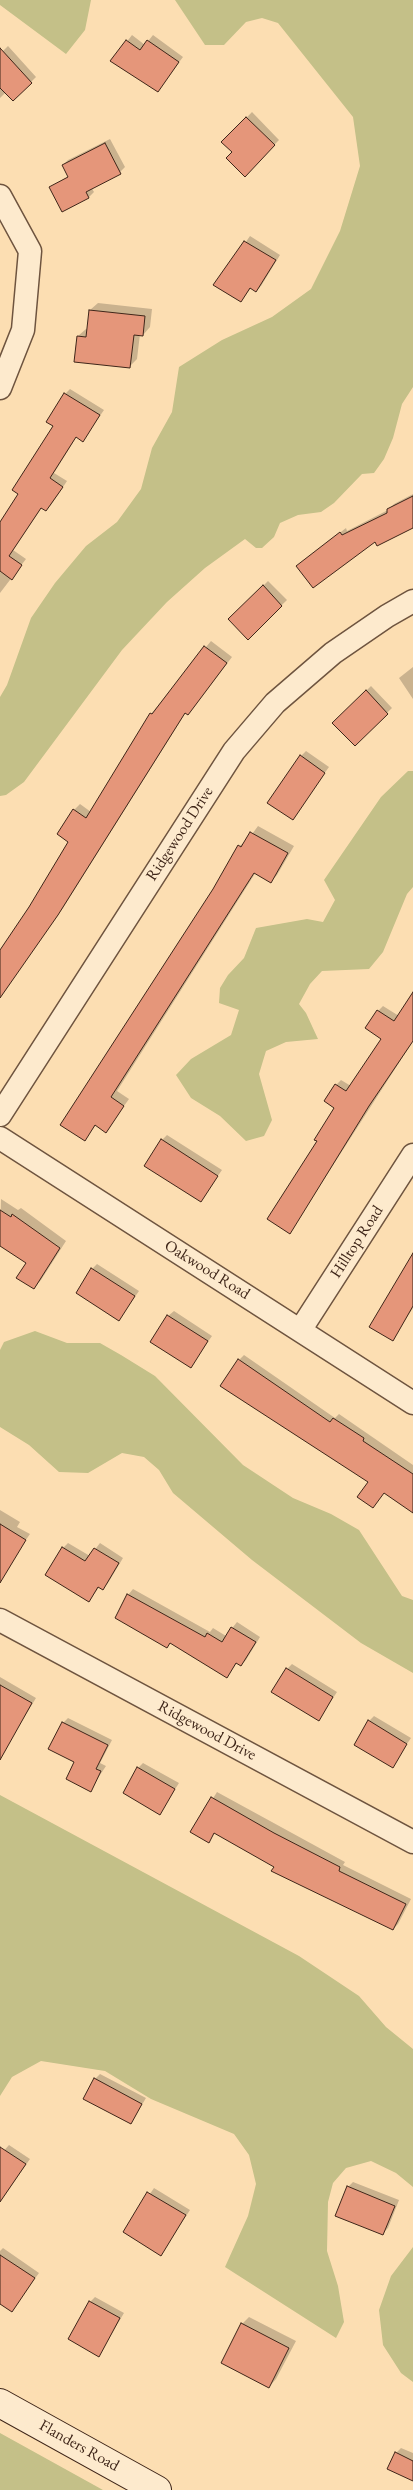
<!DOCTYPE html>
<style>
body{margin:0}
canvas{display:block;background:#fcdeb2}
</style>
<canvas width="413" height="2490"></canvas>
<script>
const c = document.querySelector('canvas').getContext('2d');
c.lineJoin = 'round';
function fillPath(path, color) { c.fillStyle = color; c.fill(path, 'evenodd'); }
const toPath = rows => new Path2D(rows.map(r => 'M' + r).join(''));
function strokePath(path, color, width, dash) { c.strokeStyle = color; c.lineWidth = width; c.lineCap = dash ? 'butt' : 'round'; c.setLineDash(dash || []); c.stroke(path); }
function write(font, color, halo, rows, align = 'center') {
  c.font = font + ' "EB Garamond",serif'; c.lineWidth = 4; c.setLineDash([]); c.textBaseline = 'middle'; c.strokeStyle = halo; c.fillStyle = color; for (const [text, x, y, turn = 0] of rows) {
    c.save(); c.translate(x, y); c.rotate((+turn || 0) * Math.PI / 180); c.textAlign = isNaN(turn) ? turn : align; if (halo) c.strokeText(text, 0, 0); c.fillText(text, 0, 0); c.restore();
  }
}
const green = toPath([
 [0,0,91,0,85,30,66,54,0,5],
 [175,0,413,0,413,387,402,404,393,438,384,459,374,473,362,474,334,503,321,512,298,515,280,523,274,537,262,548,256,548,245,539,205,568,167,602,122,650,24,782,6,795,0,796,0,697,7,685,31,618,55,583,86,546,117,522,141,489,152,448,172,412,179,367,222,340,272,317,311,289,340,231,360,166,353,117,278,23,262,18,246,22,224,45,205,45],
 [408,771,413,771,413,887,407,894,383,952,369,969,322,971,310,984,299,1004,306,1013,318,1039,286,1042,266,1051,259,1074,272,1120,264,1136,246,1141,220,1116,191,1098,176,1075,191,1059,231,1035,239,1010,219,1003,220,988,228,975,244,958,256,928,307,919,323,922,335,900,324,880,381,797],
 [35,1331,67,1343,100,1343,121,1355,155,1376,243,1465,293,1498,331,1514,359,1530,402,1596,413,1600,413,1673,361,1643,252,1560,173,1493,159,1470,144,1457,122,1453,88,1473,59,1472,29,1445,0,1427,0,1350,4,1342],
 [0,1795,299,1956,359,1996,386,2027,413,2049,413,2187,396,2173,371,2161,346,2168,333,2183,328,2202,327,2251,338,2286,344,2322,336,2338,225,2267,248,2216,256,2184,249,2155,234,2134,151,2099,105,2071,41,2061,12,2077,0,2096],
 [413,2247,413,2382,401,2373,383,2345,379,2310,391,2276],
 [0,2433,103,2490,0,2490]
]);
const shadow = toPath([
 [132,35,145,45,153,35,183,57,158,90,112,61],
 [8,46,36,77,13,100,6,92,0,98,0,54],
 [252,112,279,140,245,175,234,152,223,142],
 [110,139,125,167,120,172,91,187,94,192,89,197,51,187,69,176,63,165,68,160],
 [250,236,280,255,261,286,256,291,251,288,241,301,215,285,228,264,234,259],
 [98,303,152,309,150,327,143,335,140,334,137,359,130,366,78,336,86,329,88,329,90,310],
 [70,389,104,410,83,440,77,436,54,473,67,481,51,505,46,510,42,507,13,550,26,559,0,593,0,525,20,494,54,425,65,394],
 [413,494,413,527,297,566,346,528,347,531,388,510,394,504],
 [268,581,287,600,248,638,230,619],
 [211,641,232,657,193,708,186,712,63,908,4,990,0,987,0,952,30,908,70,841,74,810,80,804,91,812,151,714],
 [413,667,413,699,399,678],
 [371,686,392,708,355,744,334,723],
 [306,751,329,767,292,818,301,756],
 [258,826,294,846,277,875,271,881,256,872,117,1091,129,1099,106,1131,96,1125,85,1139,214,890,239,846,247,841],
 [413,994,413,1041,290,1232,318,1141,336,1107,336,1085,341,1080,351,1086,383,1039,367,1028,378,1011,383,1006,399,1016],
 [167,1135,222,1170,201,1200,162,1140],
 [1,1199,18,1210,21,1208,66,1241,41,1280,34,1288,28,1263,0,1245],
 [413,1257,413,1308,392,1340],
 [97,1264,139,1291,119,1319,92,1269],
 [174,1311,212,1336,191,1366,168,1316],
 [244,1355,335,1418,339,1414,413,1465,413,1511,385,1492,373,1506,370,1481,239,1360],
 [0,1510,20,1522,17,1527,30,1534,14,1557,0,1548],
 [68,1543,90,1556,100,1543,123,1558,108,1583,103,1588,100,1586,89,1601,63,1548],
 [133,1589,210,1632,213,1628,226,1636,237,1622,260,1637,246,1660,241,1665,237,1663,227,1676,171,1642,167,1647,117,1617,128,1595],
 [292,1664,337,1692,319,1719,287,1669],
 [0,1677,36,1698,9,1742,0,1737],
 [374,1716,411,1738,392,1766,369,1721],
 [68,1718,112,1740,100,1763,106,1766,90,1790,63,1723],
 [143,1763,179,1783,160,1813,138,1768],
 [217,1792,345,1862,343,1865,411,1899,398,1924,393,1929,216,1832,208,1842,192,1832],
 [100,2074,146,2098,131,2123,95,2079],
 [9,2145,30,2159,0,2202,0,2155],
 [353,2182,399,2200,388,2228,383,2233,348,2187],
 [154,2188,190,2210,161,2254,124,2232],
 [3,2248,39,2273,12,2310,0,2302,0,2251],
 [95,2297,124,2313,99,2355,90,2302],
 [249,2317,296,2341,276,2379,269,2387,242,2324],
 [401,2448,413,2453,413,2480,396,2453]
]);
const building = toPath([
 [126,40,140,50,147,40,179,62,158,92,110,61,126,40],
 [0,48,32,83,13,101,0,88,0,48],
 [246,117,275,145,245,177,226,158,232,152,221,142,246,117],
 [105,143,121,174,86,192,89,198,62,212,49,187,68,177,62,165,105,143],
 [244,241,276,260,256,292,250,288,241,302,213,285,244,241],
 [89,310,145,316,143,336,134,335,130,368,74,362,77,336,86,337,89,310],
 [64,393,100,415,83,442,76,437,50,478,63,487,46,511,41,508,9,556,22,565,12,580,0,571,0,522,18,494,12,490,53,426,46,422,64,393],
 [413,496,413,528,377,546,375,542,313,588,296,566,340,532,342,535,387,513,387,509,413,496],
 [263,585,282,606,248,640,228,619,263,585],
 [204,646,227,663,188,715,185,713,58,915,0,998,0,950,29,907,68,842,57,834,73,809,86,818,150,713,152,714,204,646],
 [366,690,388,714,355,746,332,723,366,690],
 [300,755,325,773,293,820,267,803,300,755],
 [250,832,288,853,271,883,254,873,111,1097,124,1106,106,1133,95,1125,85,1141,60,1125,213,889,238,845,241,847,250,832],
 [413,992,413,1041,369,1106,290,1234,267,1219,317,1141,314,1140,334,1108,324,1101,335,1084,346,1091,381,1039,365,1028,377,1010,394,1021,413,992],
 [161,1139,218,1176,201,1202,144,1166,161,1139],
 [0,1210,11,1217,12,1214,60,1248,34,1289,16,1278,26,1263,0,1246,0,1210],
 [413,1253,413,1306,393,1341,369,1327,413,1253],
 [91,1268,135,1296,119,1321,76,1293,91,1268],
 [167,1315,208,1341,191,1368,150,1342,167,1315],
 [238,1359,330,1422,333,1418,364,1438,363,1441,413,1474,413,1513,384,1493,373,1508,357,1497,368,1482,220,1386,238,1359],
 [0,1524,26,1540,0,1583,0,1524],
 [62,1547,85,1561,94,1548,119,1563,103,1590,98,1587,89,1602,45,1575,62,1547],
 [127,1594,205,1637,207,1633,222,1642,231,1627,256,1642,241,1666,236,1663,227,1678,170,1643,167,1648,115,1618,127,1594],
 [286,1668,333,1697,319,1721,271,1692,286,1668],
 [0,1685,32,1703,0,1760,0,1685],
 [368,1720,407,1744,393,1768,354,1745,368,1720],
 [62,1722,108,1745,96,1769,101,1771,91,1792,66,1779,74,1762,48,1749,62,1722],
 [137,1767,175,1789,160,1815,123,1793,137,1767],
 [211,1797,274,1833,340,1867,339,1871,406,1904,393,1930,271,1871,274,1867,214,1833,209,1843,190,1832,211,1797],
 [94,2078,142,2104,131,2124,83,2099,94,2078],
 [0,2147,26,2164,0,2202,0,2147],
 [347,2186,395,2206,383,2235,335,2216,347,2186],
 [147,2192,186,2215,161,2256,123,2232,147,2192],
 [0,2255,35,2278,12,2312,0,2304,0,2255],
 [89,2301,120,2318,99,2357,68,2339,89,2301],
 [241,2323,289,2348,269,2388,221,2363,241,2323],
 [395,2452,413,2461,413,2481,387,2469,395,2452]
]);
const street = toPath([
 [0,196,30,251,23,330,0,388],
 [0,1115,234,751,275,703,333,653,387,616,413,601],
 [0,1138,413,1403],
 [301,1329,413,1155],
 [0,1620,413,1842]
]);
const secondary = toPath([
 [0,2403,157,2490]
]);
const streetNames = [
 ["Ridgewood Drive",180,834,-57],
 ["Hilltop Road",357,1242,-57],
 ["Oakwood Road",207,1270,32],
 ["Ridgewood Drive",207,1731,28],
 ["Flanders Road",79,2446,29]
];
fillPath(green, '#c4c088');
fillPath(shadow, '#0003');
fillPath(building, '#e5967a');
strokePath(building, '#3f2619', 1);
strokePath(street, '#6e543f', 25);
strokePath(secondary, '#3f2619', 30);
strokePath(street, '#fdeacd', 22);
strokePath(secondary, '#fdeacd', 28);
write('16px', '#3f2619', '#fdeacd', streetNames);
</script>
